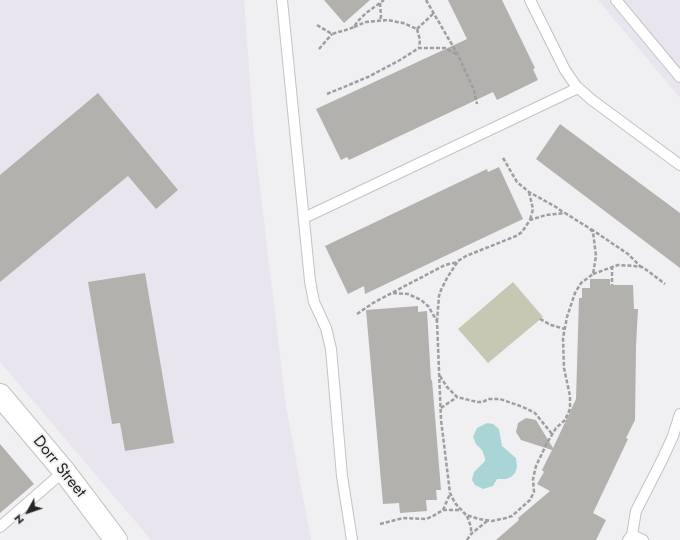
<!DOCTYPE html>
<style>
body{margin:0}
#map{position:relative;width:680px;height:540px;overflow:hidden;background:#f0eff1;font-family:Jost,sans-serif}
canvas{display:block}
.north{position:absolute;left:8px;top:492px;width:40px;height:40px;-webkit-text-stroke:3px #f0eff1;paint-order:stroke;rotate:230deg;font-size:11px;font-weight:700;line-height:16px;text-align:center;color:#252526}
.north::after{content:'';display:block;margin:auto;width:14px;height:18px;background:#252526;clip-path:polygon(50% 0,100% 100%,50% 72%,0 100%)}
</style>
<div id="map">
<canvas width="680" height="540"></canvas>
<div class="north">N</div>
</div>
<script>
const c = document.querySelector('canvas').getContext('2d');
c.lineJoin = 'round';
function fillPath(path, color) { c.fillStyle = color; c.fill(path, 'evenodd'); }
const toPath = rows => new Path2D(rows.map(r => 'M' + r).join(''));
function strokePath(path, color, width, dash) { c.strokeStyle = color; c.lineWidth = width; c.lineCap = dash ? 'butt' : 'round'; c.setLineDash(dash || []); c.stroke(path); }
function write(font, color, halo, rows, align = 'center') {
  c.font = font + ' Jost,sans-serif'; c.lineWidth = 3.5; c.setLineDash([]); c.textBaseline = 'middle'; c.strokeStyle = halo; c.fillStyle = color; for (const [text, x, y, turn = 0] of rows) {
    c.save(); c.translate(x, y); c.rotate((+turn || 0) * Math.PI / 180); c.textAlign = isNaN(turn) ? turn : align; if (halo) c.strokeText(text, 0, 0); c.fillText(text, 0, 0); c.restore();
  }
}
const built = toPath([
 [0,0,244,0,254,137,286,406,311,540,151,540,0,362],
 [598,0,680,0,680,98]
]);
const green = toPath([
 [513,282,543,317,488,363,458,329]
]);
const water = toPath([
 [487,423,493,424,499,429,502,446,516,458,517,467,515,473,511,477,506,479,497,479,493,486,483,489,475,485,472,480,474,472,485,461,485,458,482,450,476,444,473,437,477,428]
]);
const building = toPath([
 [324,0,370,0,344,23],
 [448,0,502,0,535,68,533,69,538,80,497,100,493,92,349,160,347,157,341,160,316,109,467,39],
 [98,93,178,190,156,209,128,176,0,282,0,175],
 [560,124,680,213,680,268,536,159],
 [499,167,523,219,365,294,364,286,348,294,325,246,487,169,488,172],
 [145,273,174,443,125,451,120,423,112,424,88,282],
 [590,279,610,279,610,285,633,285,634,309,638,309,636,346,635,420,626,438,628,439,593,513,606,520,596,540,496,540,519,520,518,518,550,491,537,484,544,472,542,470,552,450,521,440,516,432,518,423,526,418,536,420,553,448,576,399,579,298,582,298,582,288,590,288],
 [418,306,418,312,427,311,431,380,432,380,441,490,436,490,437,500,426,500,427,511,400,513,399,503,383,504,366,310],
 [0,444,34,484,0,513]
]);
const path = toPath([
 [426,0,458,55,474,90,477,104],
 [380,3,381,16,380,20],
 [317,25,332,34,349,29,354,27,357,22,366,13,384,0],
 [354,27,366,22,387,20,403,23,417,29],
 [417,29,434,13],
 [417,29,420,40,419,48],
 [319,49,332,34],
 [327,94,368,77,400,60,419,48,445,48,458,55],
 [503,158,517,182,529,192,556,207,564,213],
 [529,192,533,209,530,220],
 [591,229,628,254,641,267],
 [612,266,612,285],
 [593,274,618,265,634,266,642,267,648,271,665,284],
 [393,293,408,294,421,300,428,306,437,321,441,420,450,493,455,503,466,515,479,519,492,521,506,518,512,516,530,500,534,492,533,479,536,466,547,443,556,428,565,420,570,409,570,396,564,368,563,338,567,317,575,293,581,283,593,274,596,256,593,232,589,228,565,213,546,215,530,220,522,232,516,236,466,256,458,261,447,278,441,290,439,296,437,321],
 [357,314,373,303,403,287,445,265,458,262],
 [540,319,551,325,565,329],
 [440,376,447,387,457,397,477,402,483,402,488,399,500,399,523,407,535,413,552,434],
 [441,408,457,397],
 [443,510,460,510],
 [467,516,471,527,471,534],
 [380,524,403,518,426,519,433,516,443,510,450,494],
 [467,540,471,534,487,521]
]);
const lane = toPath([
 [282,0,310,281,314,302,326,328,331,349,342,476,352,540],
 [530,0,565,70,576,86,592,100,680,165],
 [616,0,680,77],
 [304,218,578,88],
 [0,527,64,471],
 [632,535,643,540],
 [628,540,632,535,636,511,662,460,673,436,680,414]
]);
const secondary = toPath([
 [0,395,64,471,116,540]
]);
const streetNames = [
 ["Dorr Street",59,467,51]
];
fillPath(built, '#e8e5ef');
fillPath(green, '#c6c8b3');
fillPath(water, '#aad5d7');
fillPath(building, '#b2b1ae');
strokePath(lane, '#c3c2c5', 12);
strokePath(secondary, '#c3c2c5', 24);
strokePath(path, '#9e9e9f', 2.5, [4, 2]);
strokePath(lane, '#fff', 10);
strokePath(secondary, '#fff', 22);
write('16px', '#252526', '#f0eff1', streetNames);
</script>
